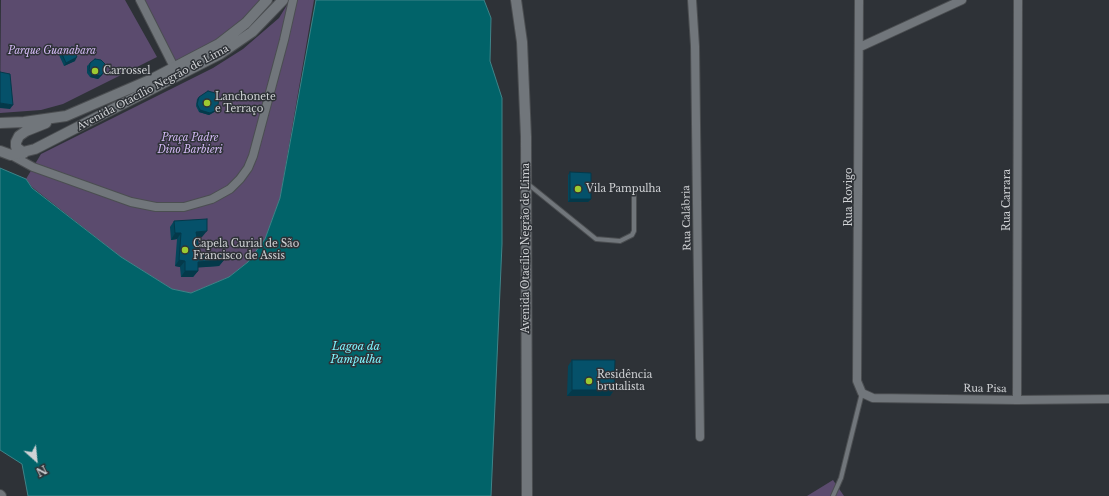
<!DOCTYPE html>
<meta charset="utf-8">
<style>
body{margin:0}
#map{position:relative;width:1109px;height:496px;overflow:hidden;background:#2e3237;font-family:"Libre Baskerville",serif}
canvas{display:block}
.north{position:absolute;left:16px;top:440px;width:40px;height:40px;-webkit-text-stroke:3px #2e3237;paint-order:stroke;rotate:153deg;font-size:11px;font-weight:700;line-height:16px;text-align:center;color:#d0d2d5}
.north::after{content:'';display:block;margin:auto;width:14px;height:18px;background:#d0d2d5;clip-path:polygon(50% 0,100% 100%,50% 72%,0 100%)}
</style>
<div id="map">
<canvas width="1109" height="496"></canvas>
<div class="north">N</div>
</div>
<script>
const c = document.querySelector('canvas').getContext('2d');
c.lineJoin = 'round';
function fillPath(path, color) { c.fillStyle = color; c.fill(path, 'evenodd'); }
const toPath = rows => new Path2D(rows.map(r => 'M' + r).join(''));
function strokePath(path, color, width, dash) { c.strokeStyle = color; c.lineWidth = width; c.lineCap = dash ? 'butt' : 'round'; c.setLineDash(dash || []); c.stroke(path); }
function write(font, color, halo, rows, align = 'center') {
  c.font = font + ' "Libre Baskerville",serif'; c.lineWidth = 3; c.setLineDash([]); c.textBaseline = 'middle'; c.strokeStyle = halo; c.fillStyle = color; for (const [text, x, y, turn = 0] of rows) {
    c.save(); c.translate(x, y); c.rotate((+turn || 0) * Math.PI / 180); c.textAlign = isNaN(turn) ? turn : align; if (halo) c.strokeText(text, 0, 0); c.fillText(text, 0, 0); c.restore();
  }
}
const green = toPath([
 [1,0,125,0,157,57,63,104,41,110,0,113],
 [143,0,265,0,233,34,178,67],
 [290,0,314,0,280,198,265,239,248,262,229,277,191,293,172,289,121,257,32,187,26,179,41,154,213,68,243,49,279,18],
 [833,480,844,496,807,496]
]);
const water = toPath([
 [316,0,484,0,491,18,490,61,502,98,502,244,491,496,28,496,22,464,0,450,0,168,26,179,32,188,121,257,172,289,191,293,229,277,248,262,265,239,280,198,316,0]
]);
const lane = toPath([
 [528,184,596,239,620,241,632,235,634,231,634,194],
 [833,496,841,478,862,393]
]);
const street = toPath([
 [140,0,174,67],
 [692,0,695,46,700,437],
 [859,0,857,381,862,393,873,398,1017,400,1109,399],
 [860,47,962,0],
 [11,155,33,167,131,202,156,207,184,207,212,199,230,189,240,179,248,168,253,156,284,40,293,0],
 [1017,400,1018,0]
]);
const secondary = toPath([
 [516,0,522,42,526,137,527,496],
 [0,123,24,122,66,116,152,79,219,44,246,23,267,0],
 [0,151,11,155,35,149,220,54,252,32,283,0],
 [24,153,16,147,16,142,19,136,26,131,46,123],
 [0,495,1,496]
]);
const wall = toPath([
 [61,52,75,61,64,66,59,55],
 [90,63,104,72,102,75,98,79,90,77,87,73,87,66],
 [199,97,216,111,209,115,199,112,196,106,197,99],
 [570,172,591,199,588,202,568,202,568,175],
 [174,221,202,237,197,238,200,254,224,260,219,266,198,267,198,271,193,277,181,277,180,267,175,266,177,239,171,240,170,227],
 [572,360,614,390,610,396,567,396,568,366]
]);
const shadedWall = toPath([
 [77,57,75,61,64,66,66,63],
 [104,72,102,75,98,79,90,77,92,74],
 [0,103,13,105,10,109,0,108],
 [200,110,217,110,216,111,209,115,199,112],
 [570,199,591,199,588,202,568,202],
 [207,231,202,237,192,238,196,232],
 [175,233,181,233,177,239,171,240],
 [179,260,185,261,180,267,175,266],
 [224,260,219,266,193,268,198,262],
 [185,271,198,271,193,277,181,277],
 [572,390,614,390,610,396,567,396]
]);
const building = toPath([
 [72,47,77,57,66,63,61,52,72,47],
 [95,59,101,60,105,64,104,72,100,76,92,74,89,70,90,63,95,59],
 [0,72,10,74,13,105,0,103,0,72],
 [208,91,215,93,219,99,217,110,210,113,200,110,197,104,199,97,208,91],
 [570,172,591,173,591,199,570,199,570,172],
 [207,219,207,231,196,232,200,254,224,255,224,260,198,262,198,271,185,271,185,261,179,260,181,233,175,233,174,221,207,219],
 [572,360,615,360,614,390,572,390,572,360]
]);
const markers = [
 [95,71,4,"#9dca31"],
 [207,103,4,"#9dca31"],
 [578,189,4,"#9dca31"],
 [185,250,4,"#9dca31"],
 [589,381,4,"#9dca31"]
];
const parkNames = [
 ["Parque Guanabara",52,51],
 ["Praça Padre",190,138],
 ["Dino Barbieri",190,150]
];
const poiNames = [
 ["Carrossel",103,71],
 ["Lanchonete",215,97],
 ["e Terraço",215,109],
 ["Vila Pampulha",586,189],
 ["Capela Curial de São",193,244],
 ["Francisco de Assis",193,256],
 ["Residência",597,375],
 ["brutalista",597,387]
];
const streetNames = [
 ["Avenida Otacílio Negrão de Lima",153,88,-28],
 ["Rua Rovigo",849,197,-90],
 ["Rua Carrara",1007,200,-90],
 ["Rua Calábria",687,218,-91],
 ["Avenida Otacílio Negrão de Lima",526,248,-90],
 ["Rua Pisa",985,389,1]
];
const waterNames = [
 ["Lagoa da",356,347],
 ["Pampulha",356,360]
];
fillPath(green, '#5b4b6e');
fillPath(water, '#016369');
strokePath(water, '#3f8489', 1);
strokePath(lane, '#4b4e51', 6);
strokePath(street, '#4b4e51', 10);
strokePath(secondary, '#4b4e51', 12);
strokePath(lane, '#71767b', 4);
strokePath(street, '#71767b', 8);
strokePath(secondary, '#71767b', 10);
fillPath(wall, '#04465b');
fillPath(shadedWall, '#04394a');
fillPath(building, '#05516a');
strokePath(building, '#04394a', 1);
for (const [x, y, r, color] of markers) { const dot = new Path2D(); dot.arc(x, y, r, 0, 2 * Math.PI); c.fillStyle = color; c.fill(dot); strokePath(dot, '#2e3237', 1.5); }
write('italic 10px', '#d4baf5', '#2e3237', parkNames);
write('10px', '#d0d2d5', '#2e3237', poiNames, 'left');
write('10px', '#d0d2d5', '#2e3237', streetNames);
write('italic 11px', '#7ff5fe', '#2e3237', waterNames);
</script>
